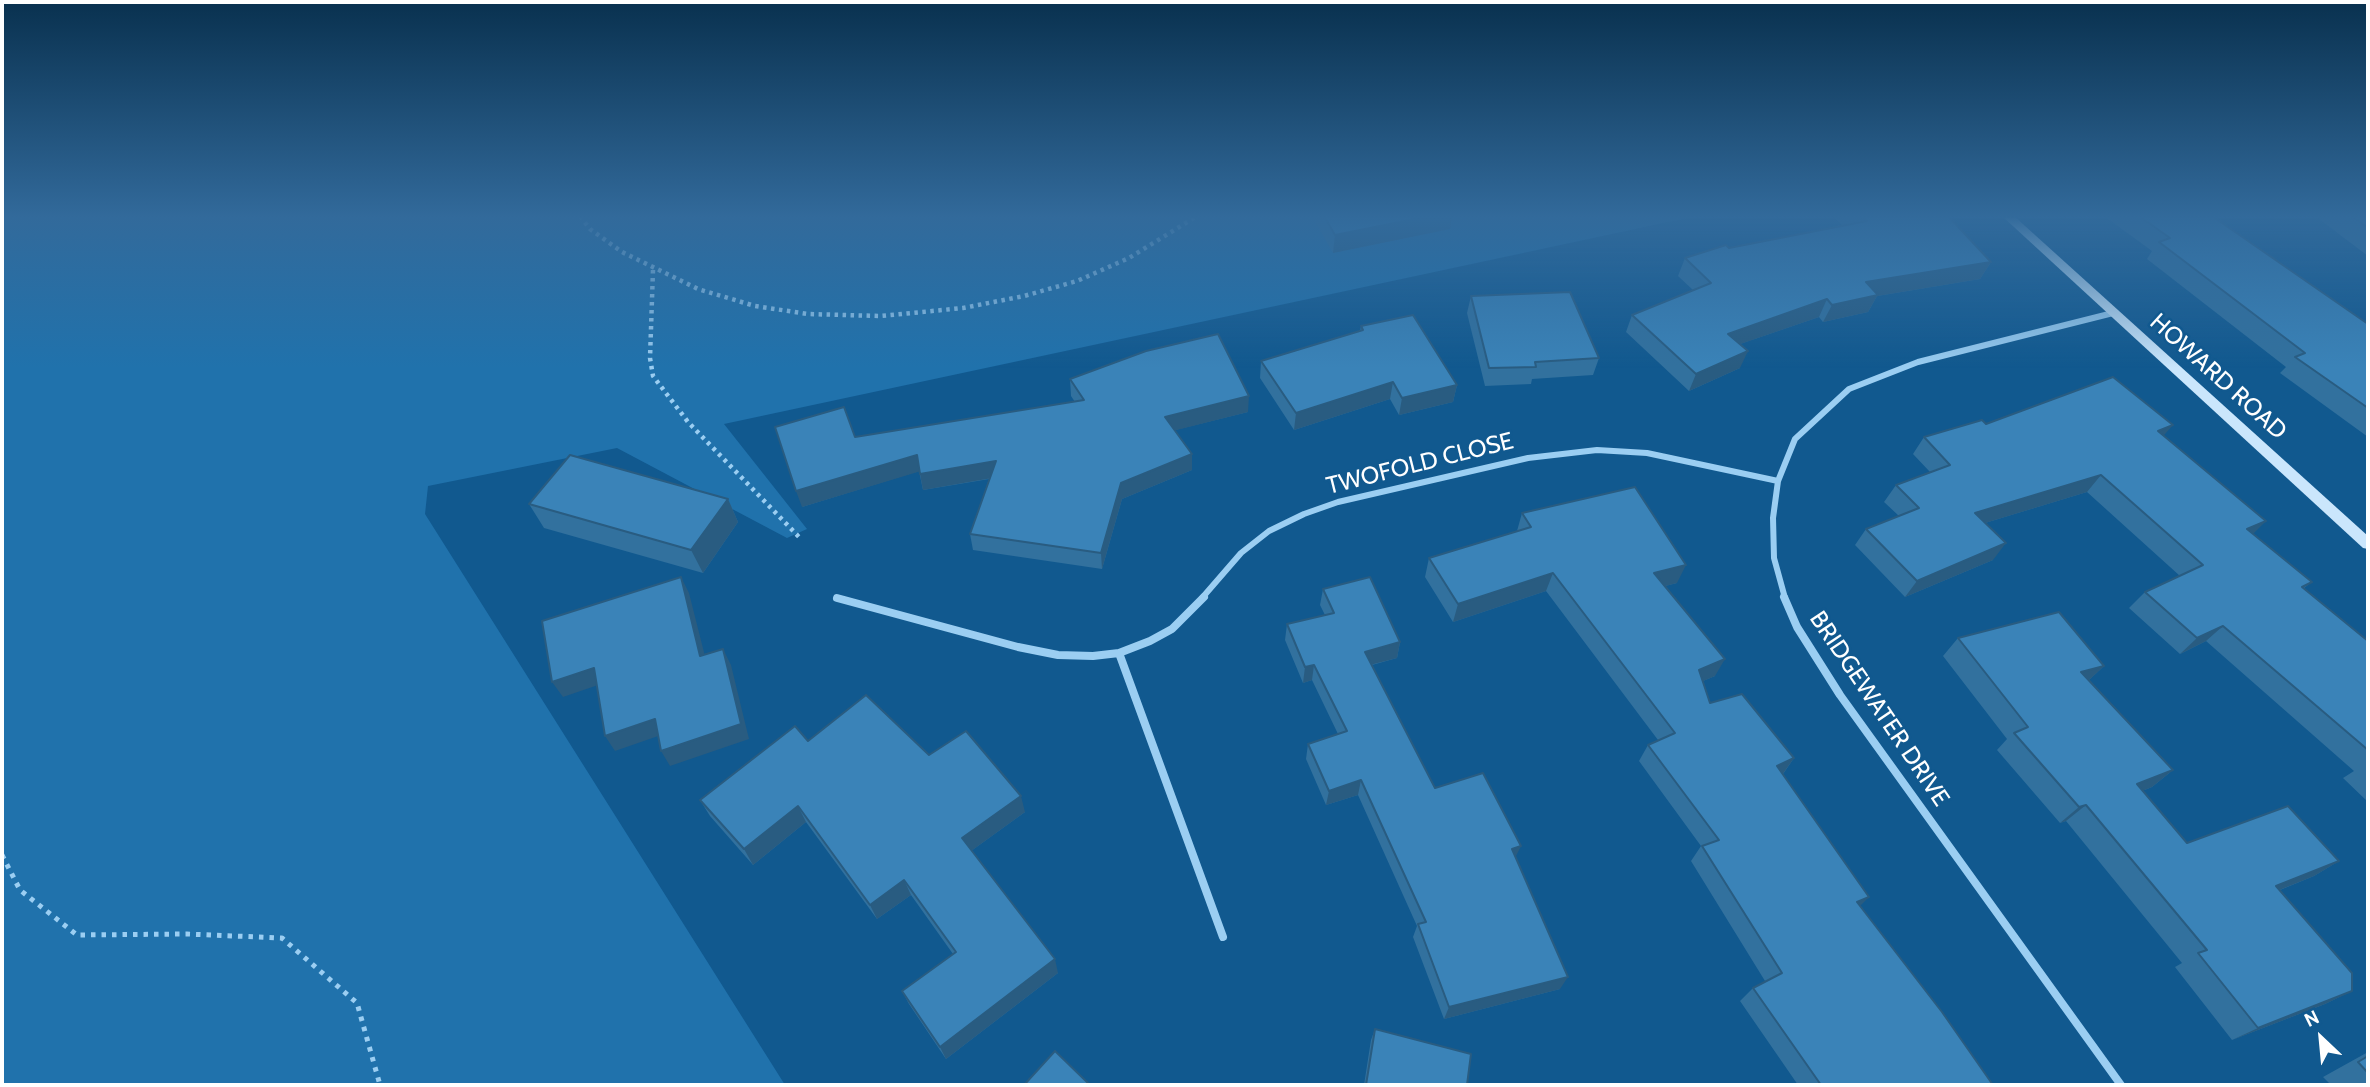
<!DOCTYPE html>
<style>
body{margin:0}
#map{position:relative;width:2370px;height:1087px;overflow:hidden;background:#11598f;font-family:Cabin,sans-serif}
canvas{display:block}
.frame{position:absolute;inset:0;border:4px solid #fff;pointer-events:none}
.north{position:absolute;left:2286px;top:1003px;width:70px;height:70px;-webkit-text-stroke:5px #11598f;paint-order:stroke;rotate:334deg;font-size:19px;font-weight:700;line-height:28px;text-align:center;color:#fff}
.north::after{content:'';display:block;margin:auto;width:24px;height:32px;background:#fff;clip-path:polygon(50% 0,100% 100%,50% 72%,0 100%)}
</style>
<div id="map">
<canvas width="2370" height="1087"></canvas>
<div class="frame"></div>
<div class="north">N</div>
</div>
<script>
const c = document.querySelector('canvas').getContext('2d');
c.lineJoin = 'round';
function fillPath(path, color) { c.fillStyle = color; c.fill(path, 'evenodd'); }
const toPath = rows => new Path2D(rows.map(r => 'M' + r).join(''));
function strokePath(path, color, width, dash) { c.strokeStyle = color; c.lineWidth = width; c.lineCap = dash ? 'butt' : 'round'; c.setLineDash(dash || []); c.stroke(path); }
function write(font, color, halo, rows, align = 'center') {
  c.font = font + ' Cabin,sans-serif'; c.lineWidth = 5; c.setLineDash([]); c.textBaseline = 'middle'; c.strokeStyle = halo; c.fillStyle = color; for (const [text, x, y, turn = 0] of rows) {
    c.save(); c.translate(x, y); c.rotate((+turn || 0) * Math.PI / 180); c.textAlign = isNaN(turn) ? turn : align; if (halo) c.strokeText(text, 0, 0); c.fillText(text, 0, 0); c.restore();
  }
}
const green = toPath([
 [2,216,1696,216,724,424,807,529,787,538,617,448,428,486,425,514,785,1085,2,1085]
]);
const pathFar1 = toPath([
 [580,216,590,229,622,252,698,289,755,306,808,314,881,316,963,308,1024,296,1077,281,1129,258,1197,216],
 [653,270,650,358,653,376,688,422,799,537]
]);
const path = toPath([
 [2,855,20,890,77,935,187,934,282,938,357,1003,380,1085]
]);
const minorFar1 = toPath([
 [1202,598,1241,553,1269,531,1304,514,1338,502,1528,458,1597,450,1647,453,1778,481],
 [1785,598,1774,558,1773,518,1778,481,1795,439,1849,389,1918,362,2113,313]
]);
const minor = toPath([
 [1784,597,1797,627,1840,695,2121,1085],
 [837,598,1018,647,1058,655,1093,656,1119,653,1150,641,1172,629,1204,597],
 [1119,653,1223,937]
]);
const secondary = toPath([
 [2002,216,2014,216,2368,536,2368,549,2363,548,2002,216]
]);
const wall = toPath([
 [1312,216,1452,216,1450,229,1333,253],
 [1833,216,1948,216,1991,262,1980,279,1877,296,1868,312,1823,322,1819,317,1740,344,1740,368,1689,391,1626,332,1632,315,1693,290,1678,276,1685,258,1729,248,1843,226],
 [2104,216,2212,216,2368,324,2368,437,2280,373,2286,367,2147,259,2152,251],
 [2315,216,2368,216,2368,256],
 [1471,296,1599,358,1593,375,1532,379,1531,384,1485,386,1467,313],
 [1361,326,1457,385,1453,402,1399,415,1390,399,1294,430,1260,378,1261,361,1360,331],
 [1070,379,1248,412,1175,430,1192,470,1122,499,1102,569,973,550,970,534,989,479,923,490,919,471,802,507,855,437,1075,402,1071,396],
 [1986,424,2163,435,2253,534,2312,582,2304,588,2368,641,2368,802,2343,778,2354,771,2206,641,2180,654,2129,608,2145,592,2180,576,2087,492,1985,523,1993,560,1905,597,1855,545,1866,529,1899,516,1884,502,1896,485,1930,472,1913,454,1924,437],
 [728,499,738,522,703,573,544,528,529,504],
 [1522,513,1677,583,1665,586,1715,676,1703,681,1710,703,1794,758,1783,774,1860,906,1993,1085,1798,1085,1740,1001,1753,988,1765,981,1691,861,1701,846,1639,761,1648,745,1658,740,1546,591,1453,622,1425,577,1429,558,1517,531],
 [1323,589,1400,642,1397,658,1372,665,1435,788,1515,857,1560,989,1444,1019,1413,937,1417,926,1358,795,1326,805,1306,759,1308,744,1338,734,1312,680,1303,683,1285,640,1287,624,1325,615,1320,605],
 [1958,638,2104,666,2089,680,2173,770,2152,787,2142,791,2187,843,2339,861,2314,876,2280,890,2352,991,2325,1004,2232,1040,2175,967,2182,963,2066,821,2060,823,1997,750,2007,739,1943,656],
 [808,741,1025,812,971,851,1058,973,946,1059,909,1004,902,991,953,954,911,895,877,919,806,822,753,865,710,816,700,800],
 [1375,1029,1467,1085,1364,1085,1371,1040],
 [2368,1052,2368,1085,2331,1085,2323,1077]
]);
const shadedWall = toPath([
 [1429,216,1452,216,1450,229,1333,253,1335,235],
 [1991,262,1980,279,1877,296,1868,312,1823,322,1832,305,1866,282],
 [1827,299,1819,317,1720,351,1728,334],
 [1748,351,1740,368,1689,391,1696,374],
 [1393,382,1390,399,1294,430,1296,413],
 [1457,385,1453,402,1399,415,1402,398],
 [1249,396,1248,412,1165,433,1165,417],
 [2173,425,2158,442,2158,431],
 [1192,454,1192,470,1122,499,1102,569,1101,553,1121,483],
 [917,455,921,471,802,507,796,491],
 [996,461,998,477,923,490,920,474],
 [2101,475,2087,492,1962,530,1975,513],
 [728,499,738,522,703,573,691,550],
 [2266,521,2249,538,2247,529],
 [2006,543,1993,560,1905,597,1917,581],
 [1686,565,1677,583,1646,591,1654,573],
 [1553,573,1546,591,1453,622,1458,604],
 [681,577,689,593,709,672,700,656],
 [2223,626,2206,641,2180,654,2197,638],
 [1400,642,1397,658,1362,667,1365,652],
 [723,649,731,665,749,739,670,766,661,751],
 [1725,659,1715,676,1689,687,1699,670],
 [1314,665,1312,680,1303,683,1305,667],
 [2104,666,2086,683,2081,672],
 [594,668,604,683,563,697,552,682],
 [655,719,664,734,615,751,605,736],
 [1794,758,1782,775,1777,766],
 [2173,770,2152,787,2117,801,2137,784],
 [1361,780,1358,795,1326,805,1329,791],
 [1021,796,1025,812,967,854,962,838],
 [2086,805,2066,821,2060,823,2079,807],
 [798,806,806,822,753,865,744,849],
 [1521,846,1514,860,1512,849],
 [2339,861,2314,876,2252,901,2276,886],
 [904,880,911,895,877,919,870,905],
 [1869,897,1855,911,1857,902],
 [1055,959,1058,973,946,1059,940,1047],
 [1568,977,1560,989,1444,1019,1449,1007],
 [2352,991,2325,1004,2232,1040,2258,1028]
]);
const building = toPath([
 [1324,216,1429,216,1335,235,1324,216],
 [1862,216,1948,216,1991,262,1866,282,1878,295,1832,305,1827,299,1728,334,1748,351,1696,374,1632,315,1711,283,1685,258,1726,245,1729,248,1867,221,1862,216],
 [2139,216,2212,216,2368,324,2368,408,2295,357,2305,353,2159,242,2170,238,2139,216],
 [2352,216,2368,216,2368,228,2352,216],
 [1570,292,1599,358,1535,362,1536,367,1489,368,1471,296,1570,292],
 [1413,315,1457,385,1402,398,1393,382,1296,413,1261,361,1363,330,1361,326,1413,315],
 [1218,334,1249,396,1165,417,1192,454,1121,483,1101,553,970,534,996,461,920,474,917,455,796,491,775,427,844,407,855,437,1084,400,1070,379,1146,351,1218,334],
 [2113,377,2173,425,2158,431,2266,521,2247,529,2312,582,2302,587,2368,641,2368,750,2223,626,2197,638,2145,592,2203,565,2101,475,1975,513,2006,543,1917,581,1866,529,1919,508,1896,485,1950,465,1924,437,1982,420,1986,424,2113,377],
 [570,455,728,499,691,550,529,504,570,455],
 [1635,487,1686,565,1654,573,1725,659,1699,670,1710,703,1742,694,1794,758,1777,766,1869,897,1857,902,1942,1012,1993,1085,1821,1085,1753,988,1782,973,1702,846,1719,840,1648,745,1675,733,1553,573,1458,604,1429,558,1531,527,1522,513,1635,487],
 [681,577,700,656,723,649,741,724,661,751,655,719,605,736,594,668,552,682,542,621,681,577],
 [1370,577,1400,642,1365,652,1435,788,1483,773,1521,846,1512,849,1568,977,1449,1007,1418,924,1426,922,1361,780,1329,791,1308,744,1347,731,1314,665,1305,667,1287,624,1334,613,1323,589,1370,577],
 [2059,612,2104,666,2081,672,2173,770,2137,784,2187,843,2288,806,2339,861,2276,886,2352,973,2352,991,2258,1028,2198,953,2207,950,2086,805,2079,807,2014,733,2028,727,1958,638,2059,612],
 [866,695,929,755,966,731,1021,796,962,838,1055,959,940,1047,902,991,956,952,904,880,870,905,798,806,744,849,700,800,795,726,808,741,866,695],
 [1375,1029,1471,1054,1467,1085,1366,1085,1375,1029],
 [1055,1051,1090,1085,1024,1085,1055,1051],
 [2368,1056,2368,1073,2358,1062,2368,1056]
]);
const streetNames = [
 ["HOWARD ROAD",2218,377,42],
 ["TWOFOLD CLOSE",1420,464,-14],
 ["BRIDGEWATER DRIVE",1879,709,56]
];
fillPath(green, '#2072ac');
strokePath(pathFar1, '#9bcef2', 4.5, [3.5, 4.5]);
strokePath(path, '#9bcef2', 5, [4.5, 6]);
strokePath(minorFar1, '#9bcef2', 6);
strokePath(minor, '#9bcef2', 8);
fillPath(secondary, '#cae6fc');
fillPath(wall, '#32719e');
fillPath(shadedWall, '#295c81');
fillPath(building, '#3a83b8');
strokePath(building, '#295c81', 2);
const sky = c.createLinearGradient(0, 0, 0, 368);
sky.addColorStop(0, '#09314f');
sky.addColorStop(0.59, '#326a9b');
sky.addColorStop(1, '#326a9b00');
c.fillStyle = sky;
c.fillRect(0, 0, 2370, 368);
write('24px', '#fff', '#11598f', streetNames);
</script>
